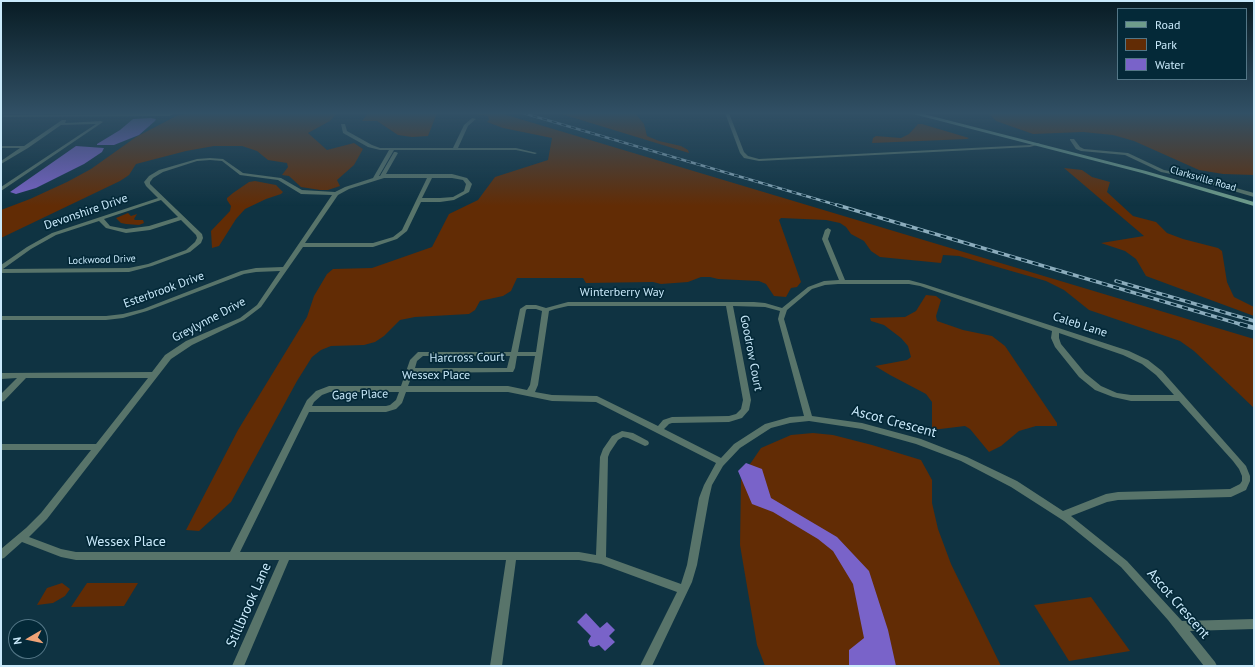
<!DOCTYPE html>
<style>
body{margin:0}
#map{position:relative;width:1255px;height:667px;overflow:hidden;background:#0f3342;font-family:"PT Sans",sans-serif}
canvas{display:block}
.frame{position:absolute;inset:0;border:2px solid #caeafb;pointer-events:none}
.legend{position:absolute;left:1117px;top:8px;width:130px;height:72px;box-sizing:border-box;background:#042938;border:1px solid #537686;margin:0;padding:5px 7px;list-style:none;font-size:12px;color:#caeafb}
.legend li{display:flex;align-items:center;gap:8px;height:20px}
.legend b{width:20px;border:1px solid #537686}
.north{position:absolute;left:8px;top:619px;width:40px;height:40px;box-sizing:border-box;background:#042938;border:1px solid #537686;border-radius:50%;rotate:261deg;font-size:11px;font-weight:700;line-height:16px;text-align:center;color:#caeafb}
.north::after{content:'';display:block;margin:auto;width:14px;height:18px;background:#efa377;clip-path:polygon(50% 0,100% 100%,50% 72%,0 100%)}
</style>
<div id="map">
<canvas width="1255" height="667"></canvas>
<div class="frame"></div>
<ul class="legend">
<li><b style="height:5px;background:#6e9c8b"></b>Road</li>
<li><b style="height:11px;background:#622c05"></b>Park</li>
<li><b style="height:11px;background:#7963c9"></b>Water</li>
</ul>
<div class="north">N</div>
</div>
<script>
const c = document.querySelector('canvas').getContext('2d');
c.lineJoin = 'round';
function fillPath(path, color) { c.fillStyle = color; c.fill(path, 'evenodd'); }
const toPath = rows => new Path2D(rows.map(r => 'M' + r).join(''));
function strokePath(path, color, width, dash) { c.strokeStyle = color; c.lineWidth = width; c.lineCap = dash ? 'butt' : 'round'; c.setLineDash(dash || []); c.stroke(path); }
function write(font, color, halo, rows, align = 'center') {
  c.font = font + ' "PT Sans",sans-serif'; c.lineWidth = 3.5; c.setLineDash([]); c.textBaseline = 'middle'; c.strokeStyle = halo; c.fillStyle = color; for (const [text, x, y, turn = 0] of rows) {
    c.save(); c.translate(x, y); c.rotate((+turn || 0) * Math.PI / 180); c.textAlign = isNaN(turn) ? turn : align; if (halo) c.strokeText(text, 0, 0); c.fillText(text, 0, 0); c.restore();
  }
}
const green = toPath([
 [202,113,337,113,330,121,308,133,327,150,354,143,363,149,354,165,337,180,340,186,328,190,320,190,301,187,289,176,282,175,288,167,287,163,268,160,257,151,242,146,214,146,186,151,136,164,129,175,120,181,1,238,1,210,30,199,67,182,91,169,136,137,178,115],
 [368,113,437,113,428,136,412,137,398,135,377,121,362,121],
 [467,113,500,113,1254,339,1254,408,1194,351,1180,341,1089,310,1064,290,1046,281,959,256,943,255,941,263,880,257,871,251,864,241,851,234,846,227,840,223,826,220,781,218,779,220,801,282,797,287,791,288,786,297,774,296,766,284,759,281,718,279,710,277,701,277,688,282,661,284,653,282,586,283,583,278,517,278,511,291,503,296,480,301,475,310,469,314,415,317,400,320,384,336,375,342,364,345,331,346,321,350,312,357,297,381,231,502,199,531,186,530,238,430,307,317,314,296,327,274,333,269,372,268,432,247,449,214,478,200,495,177,548,160,552,138,503,128,487,122,489,120,488,116],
 [558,113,635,113,644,124,647,136,659,141,681,146,688,150,689,153],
 [988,113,1254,113,1254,175,1223,174,1199,170,1134,141,1113,135,1083,132,1033,134,996,121],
 [918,124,922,124,969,138,967,139,872,143,873,138,876,136,901,138,909,134],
 [1064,168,1082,170,1092,177,1110,182,1107,192,1133,216,1156,222,1167,233,1183,239,1218,248,1222,251,1227,282,1232,293,1234,297,1254,307,1254,316,1146,276,1136,259,1125,251,1101,243,1144,236],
 [255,181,276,185,283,192,281,194,266,199,245,209,236,219,219,246,212,248,211,231,230,211,231,206,227,200,227,198,233,193,249,182],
 [128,213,131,216,137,214,134,219,135,220,143,220,144,223,139,225,126,224,121,223,116,218],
 [926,295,936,296,941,300,936,316,937,321,963,330,992,336,1005,346,1057,423,1057,426,1036,426,1019,431,1001,446,989,452,970,429,965,426,932,430,932,402,926,394,890,375,875,366,907,360,911,357,908,346,901,338,884,325,871,321,870,318,905,317,916,311],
 [813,433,833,435,872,445,921,460,932,480,932,503,938,529,951,564,1001,666,765,666,757,645,740,545,741,480,746,470,761,448,791,435],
 [62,583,70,589,65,596,53,603,37,605,47,588],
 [87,583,138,583,124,606,71,607],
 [1091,597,1130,651,1069,661,1034,605]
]);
const water = toPath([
 [151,118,156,119,155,121,139,135,114,145,97,145,97,144,120,130,133,119],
 [76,146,104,148,102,152,84,164,36,188,16,194,10,192],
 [746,463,762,469,771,498,837,537,869,571,888,630,896,666,849,666,849,650,864,638,853,584,833,551,818,539,773,512,752,504,738,471],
 [586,613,600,628,607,622,615,630,609,636,615,642,605,651,599,645,594,647,590,646,588,641,591,636,577,622]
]);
const street = toPath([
 [171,113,175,113,170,116,4,117,2,116,4,115,169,114,171,113],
 [725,113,729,113,744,152,748,156,759,159,1030,145,1038,143,1040,144,1030,147,759,161,744,158,740,153,725,113],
 [472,118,476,119,468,126,458,148,516,148,537,153,535,154,516,150,394,150,379,176,380,176,394,152,396,152,398,153,386,174,452,174,467,178,472,184,469,192,454,200,440,202,421,202,407,231,397,239,373,247,303,247,261,307,244,320,192,345,171,359,47,519,29,537,61,549,76,552,230,552,307,400,316,391,329,386,401,386,410,360,418,352,511,352,520,309,526,305,536,305,546,308,568,302,754,302,765,303,782,308,808,287,824,281,839,280,822,239,825,230,828,228,831,230,828,239,845,280,909,280,924,284,1129,351,1148,360,1162,371,1246,466,1250,476,1250,481,1246,490,1231,497,1118,500,1107,502,1071,516,1127,561,1182,621,1254,619,1254,629,1190,631,1215,662,1217,666,1204,666,1168,620,1121,567,1064,521,1011,487,961,461,916,444,862,429,809,421,790,423,771,428,740,448,723,466,712,485,709,498,697,565,692,582,652,666,640,666,677,592,601,564,579,560,516,560,502,666,490,666,506,560,289,560,244,666,232,666,279,560,76,560,61,557,22,542,4,558,1,559,1,549,26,528,41,513,91,450,1,450,1,444,96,444,148,378,26,378,4,401,1,402,1,394,17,378,1,379,1,373,152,372,165,355,186,341,240,318,257,305,280,271,256,272,244,274,147,311,123,318,106,320,1,320,1,316,106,316,123,314,143,309,241,271,256,268,283,267,332,195,301,194,278,180,240,175,222,161,210,160,197,161,163,172,153,178,150,182,150,184,202,234,203,238,201,243,190,252,152,266,129,272,1,273,1,265,27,247,52,233,158,198,146,186,144,182,149,176,159,170,197,159,210,158,223,159,243,173,281,178,302,190,335,192,345,187,373,178,389,150,380,150,368,147,343,133,341,124,345,124,347,131,372,145,380,148,453,148,464,125,472,118],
 [384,178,427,178,402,230,393,237,373,243,305,243,338,195,349,189,384,178],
 [432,178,452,178,463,180,466,184,464,191,453,197,440,198,422,198,432,178],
 [161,200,178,217,149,226,126,229,110,226,104,219,161,200],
 [181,220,196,235,197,238,195,242,186,250,148,264,129,268,3,269,31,249,56,235,99,221,106,228,126,233,150,230,181,220],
 [838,284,909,284,920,286,1052,331,1051,338,1055,347,1079,377,1095,390,1113,397,1131,401,1179,401,1233,461,1239,469,1242,476,1242,481,1240,484,1230,489,1118,492,1106,494,1063,511,1017,481,967,457,921,439,862,423,812,416,784,319,787,310,812,289,825,285,838,284],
 [568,306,726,306,743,400,741,409,736,414,729,416,672,417,663,420,658,426,597,396,552,395,535,392,538,385,549,311,555,309,568,306],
 [733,306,765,307,780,311,778,319,804,416,790,417,765,424,734,444,721,458,664,429,669,424,672,423,729,422,742,418,749,410,751,400,733,306],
 [527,309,536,309,542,311,536,352,518,352,526,310,527,309],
 [1059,333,1123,355,1142,364,1156,375,1174,395,1131,395,1117,393,1101,386,1085,373,1061,344,1059,338,1059,333],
 [423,356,510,356,507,368,415,368,417,361,423,356],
 [517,356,535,356,530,385,527,390,508,386,408,386,413,373,510,372,513,372,515,368,517,356],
 [330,392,399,392,396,400,390,405,386,406,312,406,314,402,322,395,330,392],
 [406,392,508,392,552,401,596,402,716,463,704,485,699,498,687,565,681,584,606,557,608,457,610,452,618,440,623,437,628,438,645,446,648,445,649,443,648,441,633,433,622,431,612,436,603,449,600,457,596,555,579,552,240,552,309,412,386,412,396,409,402,403,406,392],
 [62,120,66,120,66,121,65,123,101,121,103,122,1,191,1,187,96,124,61,125,28,148,1,164,1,161,20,148,1,148,1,146,24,146,62,120],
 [1070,139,1074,139,1080,147,1084,149,1128,153,1164,170,1189,175,1254,193,1254,197,1186,177,1161,172,1125,155,1081,151,1076,149,1070,140,1070,139]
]);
const secondary = toPath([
 [913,113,920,113,1146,171,1254,202,1254,206,1142,173,913,114,913,113]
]);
const railFar2 = toPath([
 [523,113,840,206]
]);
const railFar1 = toPath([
 [837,205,1243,325],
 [1116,281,1254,321]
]);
const rail = toPath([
 [1240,324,1254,328]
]);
const farStreetnames = [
 ["Clarksville Road",1203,179,16],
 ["Lockwood Drive",102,260,-2]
];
const streetNames = [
 ["Devonshire Drive",86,212,-19],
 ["Esterbrook Drive",164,290,-20],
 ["Winterberry Way",622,293],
 ["Greylynne Drive",209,320,-28],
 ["Caleb Lane",1080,325,18],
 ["Goodrow Court",751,353,79],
 ["Harcross Court",467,358,-1],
 ["Wessex Place",436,376],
 ["Gage Place",360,395,-2]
];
const nearStreetnames = [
 ["Ascot Crescent",894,422,15],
 ["Wessex Place",126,542],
 ["Ascot Crescent",1178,604,49],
 ["Stillbrook Lane",249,605,-66]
];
fillPath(green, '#622c05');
fillPath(water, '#7963c9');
fillPath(street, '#58746a');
fillPath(secondary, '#6e9c8b');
strokePath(railFar2, '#8bacbc', 2.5);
strokePath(railFar1, '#8bacbc', 3.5);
strokePath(rail, '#8bacbc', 4.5);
strokePath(railFar2, '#042938', 1.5, [5]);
strokePath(railFar1, '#042938', 2, [6]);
strokePath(rail, '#042938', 3, [8]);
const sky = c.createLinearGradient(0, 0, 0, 206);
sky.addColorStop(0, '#081c24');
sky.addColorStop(0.55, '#315065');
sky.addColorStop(1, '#31506500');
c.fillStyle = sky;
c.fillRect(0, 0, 1255, 206);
write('10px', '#caeafb', '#042938', farStreetnames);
write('12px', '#caeafb', '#042938', streetNames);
write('14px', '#caeafb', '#042938', nearStreetnames);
</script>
